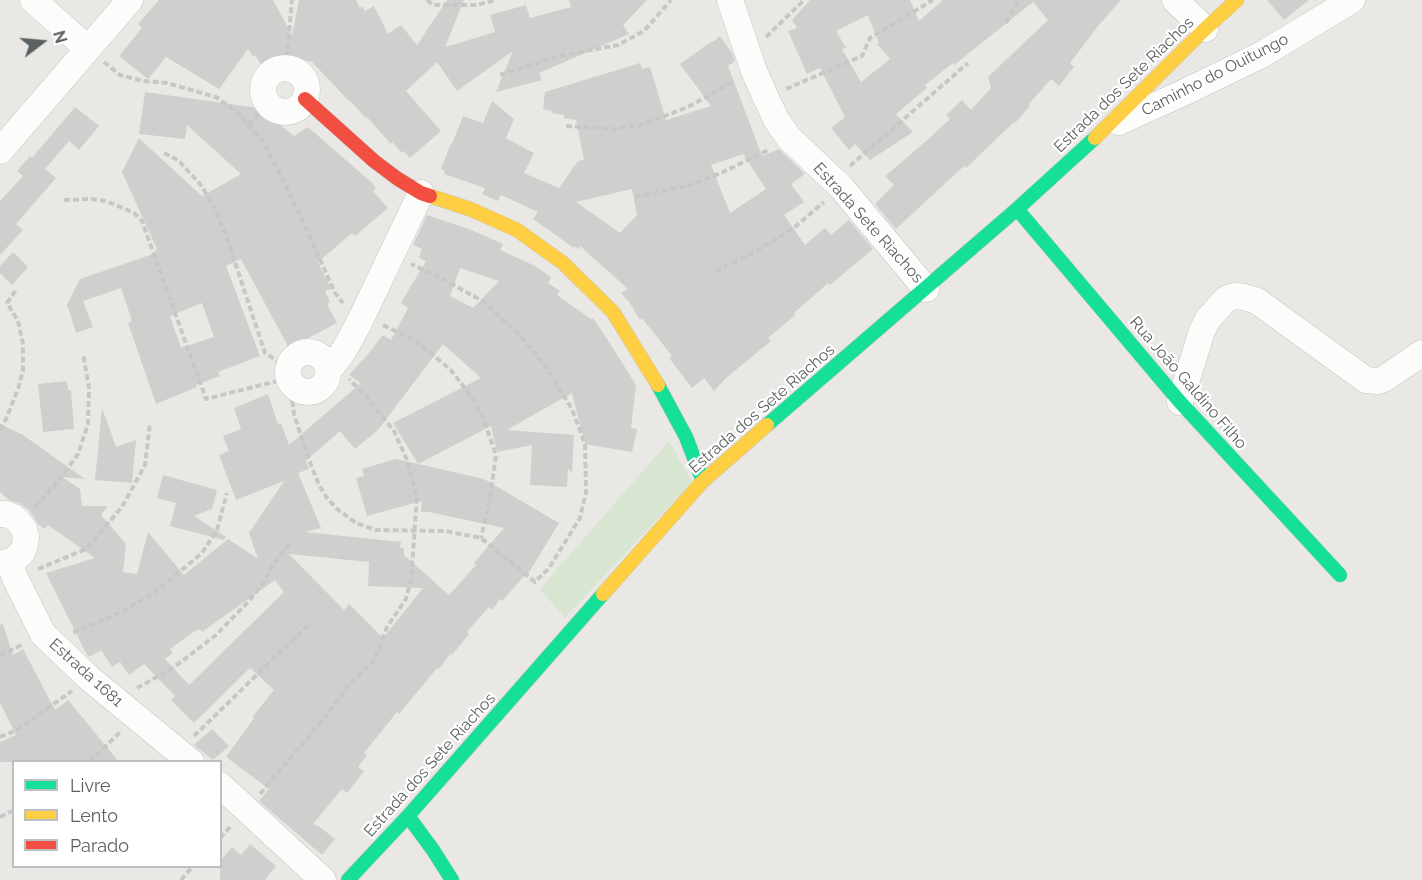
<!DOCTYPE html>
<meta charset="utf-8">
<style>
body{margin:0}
#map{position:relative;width:1422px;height:880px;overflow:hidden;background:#eae8e5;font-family:Raleway,sans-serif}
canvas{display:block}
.legend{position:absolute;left:12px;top:760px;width:210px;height:108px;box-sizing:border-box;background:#fff;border:2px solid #bdbfc0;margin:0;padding:8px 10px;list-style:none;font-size:18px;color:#5b6062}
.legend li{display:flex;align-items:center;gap:12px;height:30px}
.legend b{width:30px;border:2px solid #bdbfc0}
.north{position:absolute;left:12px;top:12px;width:60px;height:60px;-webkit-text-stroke:4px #fff;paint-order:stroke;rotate:74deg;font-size:16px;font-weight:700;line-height:24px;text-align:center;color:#5b6062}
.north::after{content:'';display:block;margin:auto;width:21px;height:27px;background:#5b6062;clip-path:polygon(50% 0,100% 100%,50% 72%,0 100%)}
</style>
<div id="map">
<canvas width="1422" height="880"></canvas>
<ul class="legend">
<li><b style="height:8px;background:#16e098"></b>Livre</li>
<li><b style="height:8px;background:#ffcf43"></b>Lento</li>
<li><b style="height:8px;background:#f24e42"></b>Parado</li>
</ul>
<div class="north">N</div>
</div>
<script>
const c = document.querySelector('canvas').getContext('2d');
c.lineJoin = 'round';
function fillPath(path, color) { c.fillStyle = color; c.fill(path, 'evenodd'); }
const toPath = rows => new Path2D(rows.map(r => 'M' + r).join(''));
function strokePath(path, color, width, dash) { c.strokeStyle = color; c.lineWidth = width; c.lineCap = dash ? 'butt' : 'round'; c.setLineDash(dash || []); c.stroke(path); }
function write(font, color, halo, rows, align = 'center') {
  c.font = font + ' Raleway,sans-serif'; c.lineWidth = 4.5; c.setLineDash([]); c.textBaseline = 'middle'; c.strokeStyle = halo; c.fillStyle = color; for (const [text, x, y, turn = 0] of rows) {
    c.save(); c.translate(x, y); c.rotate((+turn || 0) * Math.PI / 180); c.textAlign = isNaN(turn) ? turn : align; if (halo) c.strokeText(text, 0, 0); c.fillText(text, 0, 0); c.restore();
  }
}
const green = toPath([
 [669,441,692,482,565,618,540,589]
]);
const building = toPath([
 [159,0,273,0,292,35,299,0,356,0,360,8,362,6,365,11,374,6,388,34,401,25,417,45,447,0,464,0,445,47,495,32,490,15,526,5,530,18,571,7,569,0,647,0,623,25,629,34,539,73,542,80,496,92,513,51,457,91,437,62,406,91,441,131,410,158,404,151,402,153,392,142,391,144,367,117,366,118,351,102,350,102,312,62,278,55,262,66,255,55,253,56,248,49,219,89,166,57,148,79,119,56,142,28,138,24],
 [810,0,910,0,919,21,943,0,1121,0,1098,26,1070,63,1074,67,1059,86,1051,79,1029,104,1030,106,1015,123,1014,122,966,168,964,166,896,229,875,204,894,185,885,176,924,143,950,119,946,115,962,100,971,110,991,88,988,77,1048,20,1033,2,954,65,953,63,925,85,927,88,896,114,913,132,870,160,855,144,849,150,831,128,845,117,820,68,807,74,788,31,797,28,792,20],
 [868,15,879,43,877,44,890,59,861,82,842,49,846,48,836,31],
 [1267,0,1309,0,1284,20],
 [720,36,732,53,735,61,728,66,762,156,779,149,805,174,791,184,804,202,784,215,805,245,825,228,831,235,849,220,873,249,830,285,828,283,794,313,795,315,768,338,771,341,726,378,714,391,704,378,692,388,669,358,672,356,642,318,640,320,629,302,621,293,628,289,580,246,579,249,575,246,574,248,533,219,538,212,501,195,498,201,482,194,485,188,444,174,445,171,441,169,451,143,452,144,463,116,483,123,492,101,514,119,506,138,534,153,524,173,559,188,578,161,584,160,576,120,564,118,564,115,551,113,552,111,543,109,545,92,640,63,642,69,650,67,666,120,711,106,680,64,712,41,713,42],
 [743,154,766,189,730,213,711,165],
 [632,189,637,215,620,233,576,202],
 [145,92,259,108,294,136,308,127,370,181,376,188,373,191,388,208,355,236,352,233,318,262,331,289,325,291,330,302,327,304,337,323,289,348,241,259,226,266,260,356,218,372,220,376,196,385,197,387,156,404,128,323,132,321,121,288,83,301,93,327,76,333,68,307,66,307,80,279,156,253,155,249,157,249,122,172,139,138,202,196,241,174,187,125,185,139,139,134],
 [202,303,214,337,181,348,170,316],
 [75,107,99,126,79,150,69,141,45,169,56,178,16,224,23,230,0,255,0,201,23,176,17,171,30,156,32,158],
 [427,215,469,229,503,244,500,250,535,266,551,277,548,283,560,291,557,295,591,319,593,318,611,345,636,385,631,428,637,429,632,452,585,444,572,393,507,430,574,435,572,472,568,469,567,487,530,485,532,445,497,452,491,426,418,464,484,479,559,523,528,574,527,573,502,601,500,599,492,610,489,607,467,632,469,634,452,655,451,653,439,669,437,668,399,714,397,712,364,753,367,755,358,767,364,771,347,793,342,789,313,824,320,827,335,839,322,855,259,801,269,789,226,757,254,718,253,716,274,690,250,668,194,723,171,700,175,696,144,664,129,675,120,662,112,667,101,650,89,657,87,655,46,573,95,558,48,525,44,529,38,524,29,510,19,503,9,500,0,492,0,424,23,435,85,479,62,477,80,489,82,506,108,506,101,515,126,544,123,572,137,574,148,532,184,575,228,539,258,559,249,533,284,481,236,500,219,455,229,451,223,436,241,429,234,408,268,394,278,424,281,423,289,445,361,383,349,375,368,354,383,335,391,340,408,308,401,303,426,261,419,258,422,249,413,245],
 [460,268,499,281,473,308,450,296],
 [443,344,481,378,393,423,418,464,395,459,362,469,364,476,356,478,367,516,422,501,421,512,429,512,504,528,474,563,476,565,449,595,404,555,404,548,400,548,401,542,305,532,321,528,298,473,309,469,306,461,340,431,355,449,378,430],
 [289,554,369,562,368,586,423,588,383,638,349,604,344,610],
 [275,580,284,592,189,685,165,659,173,653,170,649,196,630,197,631,200,629,202,632],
 [13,252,28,267,12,285,0,273,0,266],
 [67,381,68,390,71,390,74,429,43,432,38,384],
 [102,408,116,447,136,440,132,483,95,480],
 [163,475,217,490,212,509,194,516,226,537,224,540,170,526,176,503,157,498],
 [3,624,13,655,23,649,55,710,68,700,119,762,0,762,0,742,16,735,0,703,0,625],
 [212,729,229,746,213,760,194,745],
 [250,844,276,866,265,880,220,880,220,861,232,847,241,855]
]);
const path = toPath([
 [427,0,433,5,476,5,497,0],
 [1006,23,1019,0],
 [766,37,804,0],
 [104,62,120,75,143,81,167,83,216,97,237,112,263,141,282,178,305,226,335,293,343,303],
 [286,67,292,0],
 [500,75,559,56,618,45,644,31,671,0],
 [786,89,862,56,870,38,933,0],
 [248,125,269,105],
 [566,126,614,129,641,125,688,107,735,81],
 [164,153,178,160,200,184,213,205,225,232,265,353,279,362,288,371],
 [850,166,968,63],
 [635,197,690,185,721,173,770,149],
 [64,200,91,199,106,201,134,213,142,221,206,399,289,378],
 [716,271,760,249,796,226,824,202],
 [383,325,414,340,450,369,471,396,483,418,496,455,490,498,481,538],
 [291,383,292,398,294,414,306,452,319,485,327,498,337,509,356,523,376,530,445,531,481,538,535,582,549,568,580,518,586,492,585,444,572,409,547,368,521,336,484,302,441,278,411,264],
 [0,430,7,417,19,386,23,370,23,344,18,321,7,303,16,290],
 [35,507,59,480,78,454,88,424,89,388,83,354],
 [38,569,86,549,122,507,145,465,150,423],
 [73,632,77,631,121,612,154,593,202,553,217,530,227,493],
 [0,656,23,644],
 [137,688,173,668,216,635,249,601,263,583,273,565,290,543],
 [194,736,308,625],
 [0,737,17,730,72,691],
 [90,762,120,732],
 [260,794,327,715,348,685,374,661,387,627,406,599,411,580,417,497,407,460,394,431,365,395,349,379],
 [0,817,14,810],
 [220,838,231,826],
 [181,880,193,866]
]);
const street = toPath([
 [33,0,88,49],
 [730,0,754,71,766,98,777,121,789,138,841,187,926,289],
 [1175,0,1205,29],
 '263 90a22 22 0 1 1 44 0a22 22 0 1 1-44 0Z',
 [1119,122,1185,92,1261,55,1352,0],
 [0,151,130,0],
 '288 372a20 20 0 1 1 40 0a20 20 0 1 1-40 0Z',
 [327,366,333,365,343,352,359,323,421,193],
 [1180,402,1202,331,1208,319,1226,299,1234,296,1244,297,1257,301,1366,380,1378,381,1384,379,1422,353],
 [0,514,6,514,13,517,19,522,24,529,26,537,25,545,22,553,16,558,9,562,0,563],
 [9,562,15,578,43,634,89,678,191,762],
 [220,785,323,880]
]);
const fast = toPath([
 [1017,209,1180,402,1340,575],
 [658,385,686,437,703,481],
 [767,425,1017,209,1095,138],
 [408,816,433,850,452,880],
 [348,880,408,816,603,594]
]);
const slow = toPath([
 [1095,138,1205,29,1237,0],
 [430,196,470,209,517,230,563,263,613,312,658,385],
 [603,594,703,481,767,425]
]);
const jam = toPath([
 [305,99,374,161,398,179,421,193,430,196]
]);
const streetNames = [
 ["Caminho do Ouitungo",1215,75,-27],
 ["Estrada dos Sete Riachos",1124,85,-44],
 ["Estrada Sete Riachos",868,223,48],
 ["Rua João Galdino Filho",1188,383,49],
 ["Estrada dos Sete Riachos",762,409,-41],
 ["Estrada 1681",86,673,42],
 ["Estrada dos Sete Riachos",430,765,-48]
];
fillPath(green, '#d7e5d1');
fillPath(building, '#d1cfce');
strokePath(street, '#c4c5c5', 27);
strokePath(fast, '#c4c5c4', 15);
strokePath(slow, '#c4c5c4', 15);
strokePath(jam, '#c4c5c4', 15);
strokePath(path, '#c5c9c6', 4, [6, 3]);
strokePath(street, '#fcfcfb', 26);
strokePath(fast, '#16e098', 14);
strokePath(slow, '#ffcf43', 14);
strokePath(jam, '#f24e42', 14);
write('16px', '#5b6062', '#fff', streetNames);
</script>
